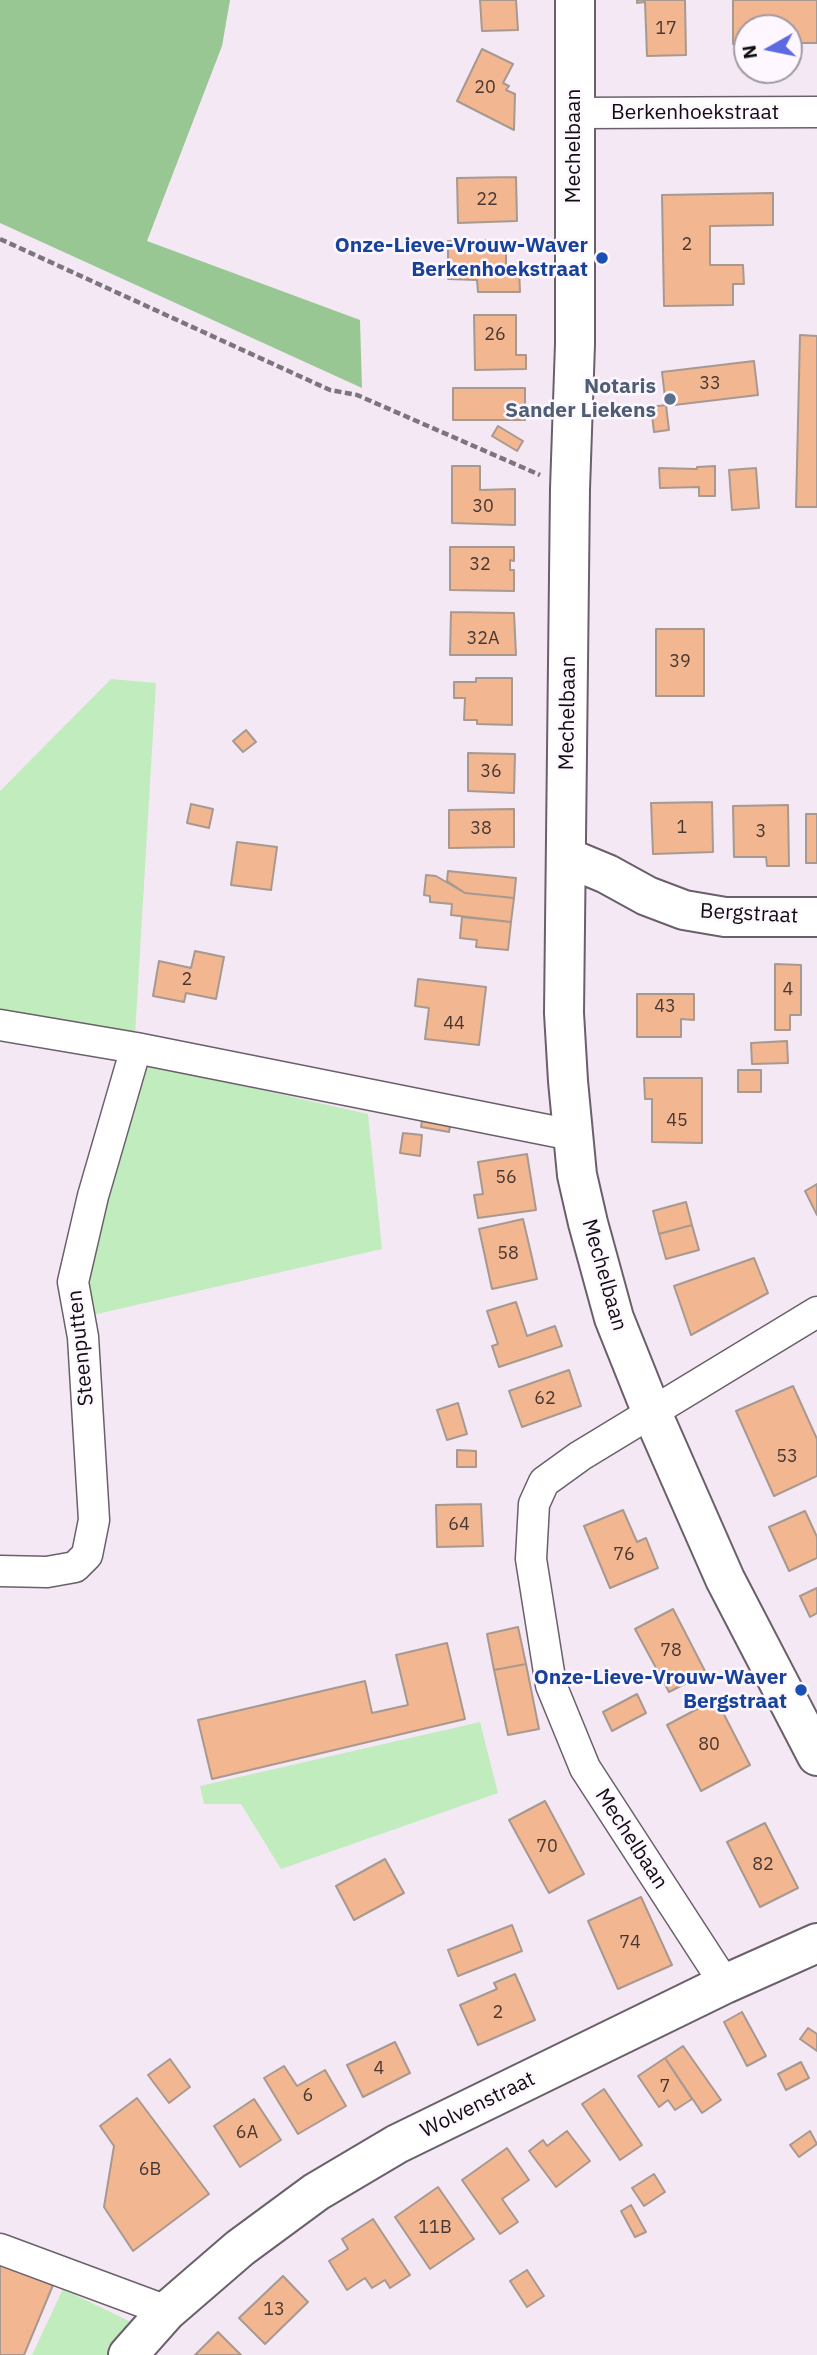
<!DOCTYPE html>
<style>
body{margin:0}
#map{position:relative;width:817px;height:2355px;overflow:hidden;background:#f4e8f5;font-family:"IBM Plex Sans",sans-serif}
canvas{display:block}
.north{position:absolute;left:733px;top:14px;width:70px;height:70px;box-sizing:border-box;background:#fef7ff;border:2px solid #9f9aa0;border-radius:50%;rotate:261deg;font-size:19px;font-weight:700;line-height:28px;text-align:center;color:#110e12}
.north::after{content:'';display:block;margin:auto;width:24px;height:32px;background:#5d69e1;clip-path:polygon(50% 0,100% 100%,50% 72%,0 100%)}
</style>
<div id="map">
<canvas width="817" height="2355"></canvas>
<div class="north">N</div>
</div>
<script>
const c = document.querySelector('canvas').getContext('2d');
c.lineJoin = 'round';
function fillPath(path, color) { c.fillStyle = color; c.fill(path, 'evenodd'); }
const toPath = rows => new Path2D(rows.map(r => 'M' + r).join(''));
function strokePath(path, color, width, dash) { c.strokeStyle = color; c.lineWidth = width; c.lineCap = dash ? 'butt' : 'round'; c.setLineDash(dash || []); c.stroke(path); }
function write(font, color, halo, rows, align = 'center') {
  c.font = font + ' "IBM Plex Sans",sans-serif'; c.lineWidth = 5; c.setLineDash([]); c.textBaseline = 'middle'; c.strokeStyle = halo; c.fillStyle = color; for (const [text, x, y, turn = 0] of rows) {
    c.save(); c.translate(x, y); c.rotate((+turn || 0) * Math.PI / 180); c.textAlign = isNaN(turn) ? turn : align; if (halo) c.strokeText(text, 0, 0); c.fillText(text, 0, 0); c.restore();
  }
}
const green = toPath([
 [111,679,156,683,135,1035,0,1012,0,791],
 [145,1064,368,1114,382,1249,88,1316,88,1268],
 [480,1722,498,1793,281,1869,241,1804,204,1804,200,1786],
 [63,2289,133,2323,107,2355,32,2355]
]);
const forest = toPath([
 [0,0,230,0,222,46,147,241,360,320,362,388,0,223]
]);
const building = toPath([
 [480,0,516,0,518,30,482,31,480,0],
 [637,0,685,0,686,55,647,56,645,2,637,3,637,0],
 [733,0,817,0,817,43,789,43,789,28,747,28,747,44,733,44,733,0],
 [482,49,513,64,503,83,509,86,506,90,515,94,514,130,457,101,482,49],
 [516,177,517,221,458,223,457,178,516,177],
 [773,193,773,225,710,226,710,265,743,265,744,284,733,284,733,305,664,306,662,195,773,193],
 [506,240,506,269,519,269,520,292,478,292,477,280,448,279,448,241,506,240],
 [474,315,516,315,516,355,526,355,526,369,475,370,474,315],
 [800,335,817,336,817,507,796,507,800,335],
 [754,361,758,395,666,406,662,372,754,361],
 [453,388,525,388,525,420,453,420,453,388],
 [666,405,669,430,654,432,651,407,666,405],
 [498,426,523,441,517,451,492,436,498,426],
 [452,466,480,466,480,490,515,489,515,525,452,523,452,466],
 [715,466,715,496,699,496,699,487,660,488,659,468,697,469,697,467,715,466],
 [756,468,759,508,732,510,729,470,756,468],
 [450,547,514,547,514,561,510,560,510,570,514,570,514,591,450,590,450,547],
 [451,612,514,613,516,655,450,655,451,612],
 [656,629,704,629,704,696,656,696,656,629],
 [476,678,512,678,512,725,477,724,477,720,464,720,465,698,454,698,454,682,476,682,476,678],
 [246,730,256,742,243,752,233,741,246,730],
 [468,753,515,754,514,793,468,791,468,753],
 [712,802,713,852,653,854,651,803,712,802],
 [191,804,213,809,209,828,187,823,191,804],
 [788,805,789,866,767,866,766,857,734,857,733,806,788,805],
 [514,809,514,847,449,848,449,810,514,809],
 [806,814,817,814,817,863,806,863,806,814],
 [237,842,277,847,271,890,231,885,237,842],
 [448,871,516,878,514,898,465,893,447,881,448,871],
 [426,875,436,876,465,893,514,898,511,922,451,915,452,904,430,902,430,896,424,895,426,875],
 [462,917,511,922,508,950,476,947,477,940,460,938,462,917],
 [195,951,224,957,216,999,186,993,184,1002,153,996,159,961,191,968,195,951],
 [775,964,801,965,801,1015,790,1015,790,1030,775,1030,775,964],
 [418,979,486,987,479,1045,425,1039,429,1008,415,1006,418,979],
 [637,994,694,994,694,1020,681,1019,681,1037,637,1037,637,994],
 [787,1041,788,1063,752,1064,751,1043,787,1041],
 [738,1070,761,1070,761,1092,738,1092,738,1070],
 [644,1078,702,1078,702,1143,652,1142,652,1099,645,1099,644,1078],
 [422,1121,450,1126,449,1132,421,1127,422,1121],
 [403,1133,422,1135,420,1156,400,1153,403,1133],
 [527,1154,536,1210,478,1218,474,1195,483,1194,478,1162,527,1154],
 [817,1184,817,1215,805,1191,817,1184],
 [686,1202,692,1225,659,1234,653,1211,686,1202],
 [523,1219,537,1279,492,1289,479,1229,523,1219],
 [692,1225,699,1250,666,1259,659,1234,692,1225],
 [754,1258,768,1293,691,1335,674,1286,754,1258],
 [516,1302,527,1336,555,1326,562,1346,499,1367,492,1346,498,1344,487,1311,516,1302],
 [569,1370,581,1406,522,1427,509,1391,569,1370],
 [793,1386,817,1439,817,1476,774,1496,736,1411,793,1386],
 [458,1403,467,1434,447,1440,437,1410,458,1403],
 [457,1450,476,1451,476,1467,457,1467,457,1450],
 [481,1504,483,1546,437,1547,436,1505,481,1504],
 [623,1510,637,1542,646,1538,658,1568,610,1588,584,1526,623,1510],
 [805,1511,817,1537,817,1558,789,1571,769,1527,805,1511],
 [817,1588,817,1613,810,1617,800,1596,817,1588],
 [673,1609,706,1673,669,1692,635,1629,673,1609],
 [518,1627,526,1664,494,1670,487,1634,518,1627],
 [447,1643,465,1719,212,1779,198,1720,365,1681,372,1713,408,1705,396,1655,447,1643],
 [526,1664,539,1729,508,1735,494,1670,526,1664],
 [637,1694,646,1713,612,1731,603,1712,637,1694],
 [716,1699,750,1765,701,1791,667,1725,716,1699],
 [545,1801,584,1874,549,1893,509,1820,545,1801],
 [765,1823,798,1888,760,1907,727,1842,765,1823],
 [385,1859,404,1893,354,1920,336,1886,385,1859],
 [641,1897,672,1965,618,1989,588,1921,641,1897],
 [512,1925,522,1951,458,1976,448,1950,512,1925],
 [515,1974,535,2020,478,2045,460,2005,497,1989,494,1983,515,1974],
 [742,2012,766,2056,747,2066,724,2022,742,2012],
 [808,2028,817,2034,817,2051,800,2039,808,2028],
 [395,2042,410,2073,363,2097,347,2065,395,2042],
 [683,2046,721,2100,702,2113,665,2058,683,2046],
 [665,2058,692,2099,675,2110,668,2100,659,2107,638,2076,665,2058],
 [170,2059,190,2087,169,2103,148,2075,170,2059],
 [801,2062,809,2078,786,2090,778,2074,801,2062],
 [284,2066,297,2086,325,2070,346,2106,298,2134,264,2078,284,2066],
 [604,2089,642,2145,620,2160,582,2104,604,2089],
 [137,2098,209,2194,133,2251,104,2207,114,2146,100,2126,137,2098],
 [254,2099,281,2140,240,2167,214,2126,254,2099],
 [567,2131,590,2161,556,2187,529,2151,543,2140,547,2146,567,2131],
 [810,2131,817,2144,799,2157,790,2145,810,2131],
 [507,2148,529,2180,502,2199,518,2222,500,2234,462,2180,507,2148],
 [654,2174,665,2192,644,2206,632,2188,654,2174],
 [438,2187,474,2239,430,2269,395,2217,438,2187],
 [631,2205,646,2232,635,2237,621,2211,631,2205],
 [373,2219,410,2275,390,2288,385,2280,372,2288,365,2278,347,2290,329,2261,348,2249,342,2239,373,2219],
 [0,2262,53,2285,24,2355,0,2355,0,2262],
 [527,2270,544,2296,527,2307,510,2281,527,2270],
 [283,2276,308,2302,265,2344,239,2318,283,2276],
 [218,2332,241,2355,195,2355,218,2332]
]);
const path = toPath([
 [0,239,330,390,357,395,540,475]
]);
const street = toPath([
 [573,113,817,112],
 [0,1025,136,1048,557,1132,572,1131],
 [0,1571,47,1572,75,1567,87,1555,94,1520,83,1337,73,1282,93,1196,136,1048],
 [725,1984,585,1768,551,1685,531,1559,534,1504,544,1482,580,1456,817,1312],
 [0,2249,167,2311]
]);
const secondary = toPath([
 [575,0,575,344,570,489,564,1013,568,1081,577,1175,588,1223,614,1318,652,1413,725,1579,817,1756],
 [566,857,607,874,647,896,684,910,725,917,817,917],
 [128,2355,167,2311,240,2248,316,2192,397,2144,725,1984,817,1943]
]);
const markers = [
 [602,258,7,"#1a4fb4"],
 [670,399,7,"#5c6f8a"],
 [801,1690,7,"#1a4fb4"]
];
const numberNames = [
 ["17",666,29],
 ["20",485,88],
 ["22",487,200],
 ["2",687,245],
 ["26",495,335],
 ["33",710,384],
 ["30",483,507],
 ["32",480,565],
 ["32A",483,639],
 ["39",680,662],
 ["36",491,772],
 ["1",682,828],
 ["38",481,829],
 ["3",761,832],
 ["2",187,980],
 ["4",788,990],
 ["43",665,1007],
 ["44",454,1024],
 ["45",677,1121],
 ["56",506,1178],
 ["58",508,1254],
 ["62",545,1399],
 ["53",787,1457],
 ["64",459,1525],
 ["76",624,1555],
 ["78",671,1651],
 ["80",709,1745],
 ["70",547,1847],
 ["82",763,1865],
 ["74",630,1943],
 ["2",498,2013],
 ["4",379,2069],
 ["7",665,2087],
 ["6",308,2096],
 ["6A",247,2133],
 ["6B",150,2170],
 ["11B",435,2228],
 ["13",274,2310]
];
const streetNames = [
 ["Berkenhoekstraat",695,113],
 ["Mechelbaan",574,146,-90],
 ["Mechelbaan",568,713,-89],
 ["Bergstraat",749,914,3],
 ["Mechelbaan",604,1275,74],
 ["Steenputten",81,1348,-96],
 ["Mechelbaan",631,1839,57],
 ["Wolvenstraat",478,2105,-26]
];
const transitNames = [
 ["Onze-Lieve-Vrouw-Waver",588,246],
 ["Berkenhoekstraat",588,270],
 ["Onze-Lieve-Vrouw-Waver",787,1678],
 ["Bergstraat",787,1702]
];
const serviceNames = [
 ["Notaris",656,387],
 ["Sander Liekens",656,411]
];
fillPath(green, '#c1ecbd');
fillPath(forest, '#99c794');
fillPath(building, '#f2b691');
strokePath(building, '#a89990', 2);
strokePath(street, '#6a606b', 33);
strokePath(secondary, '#6a606b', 42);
strokePath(path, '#7c757d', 4.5, [7, 3.5]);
strokePath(street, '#fff', 30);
strokePath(secondary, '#fff', 38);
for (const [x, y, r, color] of markers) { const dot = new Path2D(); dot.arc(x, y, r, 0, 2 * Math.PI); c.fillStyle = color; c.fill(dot); strokePath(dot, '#fef7ff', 2.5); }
write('18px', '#493832', null, numberNames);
write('21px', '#110e12', '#fef7ff', streetNames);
write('bold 21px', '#164399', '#fef7ff', transitNames, 'right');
write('bold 21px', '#4e5e75', '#fef7ff', serviceNames, 'right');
</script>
